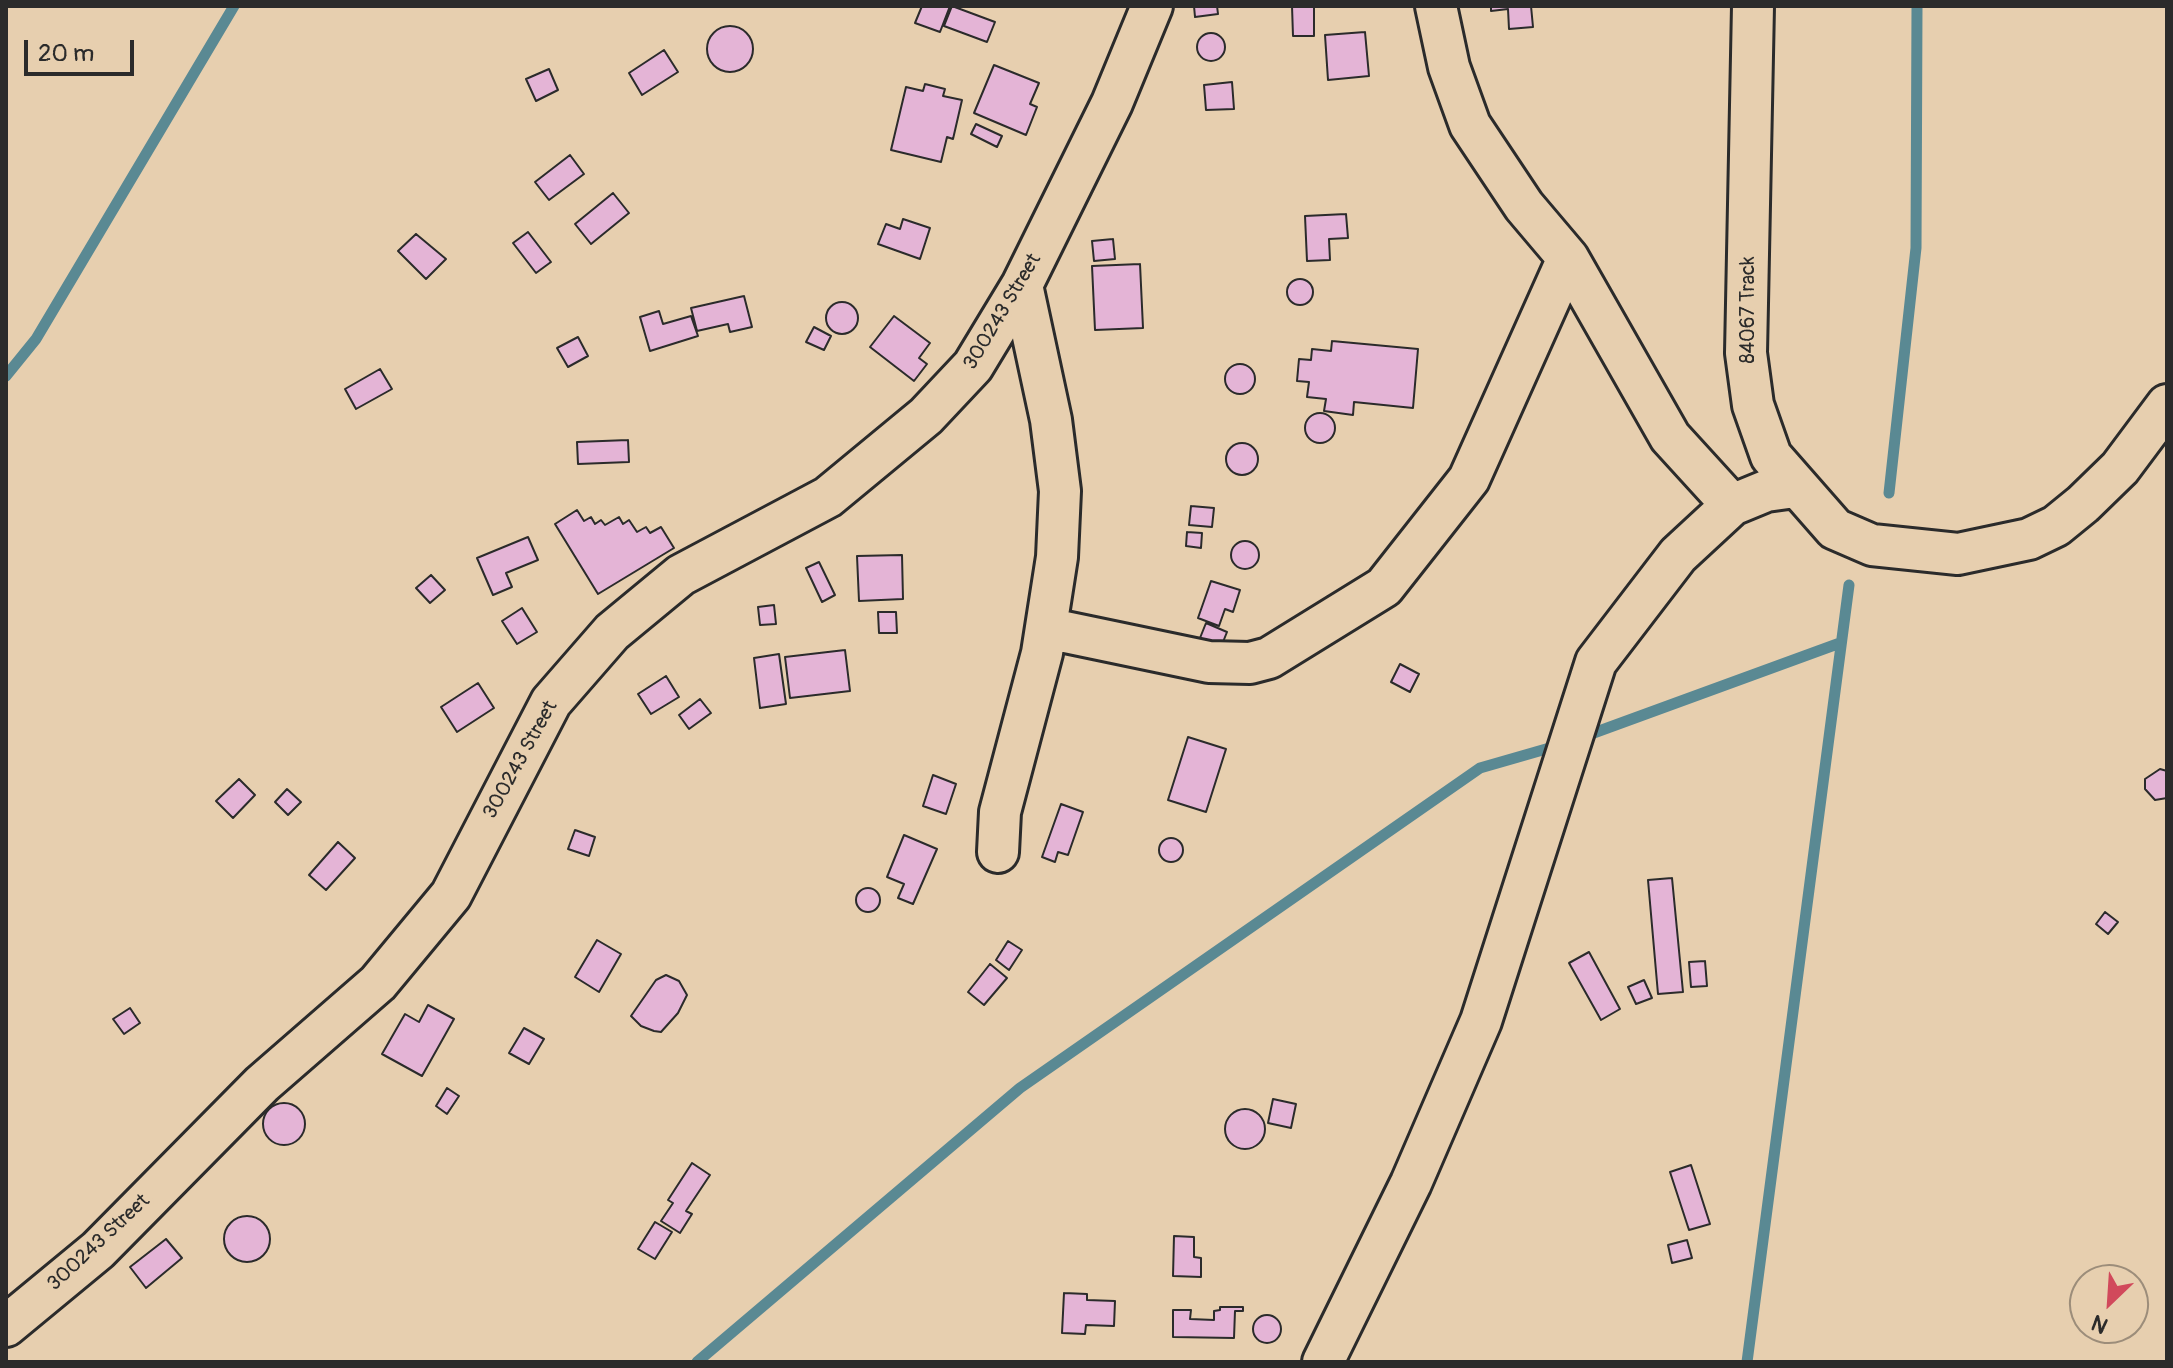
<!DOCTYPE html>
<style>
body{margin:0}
#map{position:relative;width:2173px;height:1368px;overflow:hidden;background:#e7cfaf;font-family:Pangolin,sans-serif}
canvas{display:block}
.frame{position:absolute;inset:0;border:8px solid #2b2b2b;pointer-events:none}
.north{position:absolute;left:2069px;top:1264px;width:80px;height:80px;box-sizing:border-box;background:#e7cfaf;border:2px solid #9c8d7a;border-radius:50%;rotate:205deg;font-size:22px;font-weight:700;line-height:32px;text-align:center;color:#2b2b2b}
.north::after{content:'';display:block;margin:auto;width:28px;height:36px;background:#d1495b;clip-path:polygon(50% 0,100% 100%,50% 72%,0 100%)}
.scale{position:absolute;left:24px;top:40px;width:110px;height:36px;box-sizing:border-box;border:4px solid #2b2b2b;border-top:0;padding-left:10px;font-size:24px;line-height:28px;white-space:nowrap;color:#2b2b2b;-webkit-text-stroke:6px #e7cfaf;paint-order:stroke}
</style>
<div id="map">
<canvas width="2173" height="1368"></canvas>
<div class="frame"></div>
<div class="north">N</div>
<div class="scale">20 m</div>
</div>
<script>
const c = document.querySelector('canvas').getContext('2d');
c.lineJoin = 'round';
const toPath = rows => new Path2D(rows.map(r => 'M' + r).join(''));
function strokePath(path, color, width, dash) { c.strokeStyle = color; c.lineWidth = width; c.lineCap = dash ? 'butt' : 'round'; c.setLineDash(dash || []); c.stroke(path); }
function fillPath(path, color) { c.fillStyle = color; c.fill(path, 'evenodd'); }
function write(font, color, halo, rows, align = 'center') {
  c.font = font + ' Pangolin,sans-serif'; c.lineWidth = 8; c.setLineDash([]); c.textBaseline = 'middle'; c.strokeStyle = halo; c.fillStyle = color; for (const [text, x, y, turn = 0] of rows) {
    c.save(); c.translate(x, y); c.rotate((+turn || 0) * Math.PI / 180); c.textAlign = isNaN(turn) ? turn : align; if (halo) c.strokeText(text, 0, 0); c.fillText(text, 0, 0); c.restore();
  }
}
const stream = toPath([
 [6,376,36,339,234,6],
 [1889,493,1916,248,1917,6],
 [1580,738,1840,643],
 [697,1362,1020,1088,1480,768,1560,745],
 [1747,1362,1849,585]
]);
const building = toPath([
 [922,6,950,6,940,32,915,23,922,6],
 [952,6,995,22,987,42,944,26,952,6],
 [1194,6,1217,6,1218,14,1195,17,1194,6],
 [1292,6,1314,6,1314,36,1293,36,1292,6],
 [1491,6,1531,6,1533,27,1509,29,1508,9,1491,11,1491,6],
 '707 49a23 23 0 1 1 46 0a23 23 0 1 1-46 0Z',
 [1365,32,1369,76,1328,80,1325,35,1365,32],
 '1197 47a14 14 0 1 1 28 0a14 14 0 1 1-28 0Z',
 [664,50,678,72,642,95,629,73,664,50],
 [994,65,1039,83,1030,104,1037,107,1026,135,974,113,994,65],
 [549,69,558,90,536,101,526,79,549,69],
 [1232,82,1234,109,1206,110,1204,85,1232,82],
 [925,84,945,89,943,96,962,100,953,139,947,137,941,162,891,150,906,87,923,91,925,84],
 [976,124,1002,136,997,147,971,134,976,124],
 [570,155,584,174,549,200,535,182,570,155],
 [613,193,629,213,591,244,575,224,613,193],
 [1346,214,1348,238,1329,239,1330,260,1307,261,1305,216,1346,214],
 [903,219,930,228,920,259,878,244,886,224,900,229,903,219],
 [528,232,551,262,536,273,513,243,528,232],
 [416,234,446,259,426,279,398,251,416,234],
 [1113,239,1115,259,1094,261,1092,241,1113,239],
 [1140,264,1143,328,1095,330,1092,266,1140,264],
 '1287 292a13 13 0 1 1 26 0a13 13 0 1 1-26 0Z',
 [744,296,752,327,730,332,728,324,697,331,691,308,744,296],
 '826 318a16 16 0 1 1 32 0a16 16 0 1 1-32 0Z',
 [659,311,663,324,691,316,698,336,650,351,640,317,659,311],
 [894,316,930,343,919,358,927,364,914,381,870,347,894,316],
 [814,327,831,336,824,350,806,342,814,327],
 [578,337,588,356,568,367,557,348,578,337],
 [1332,341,1418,349,1413,408,1354,402,1353,415,1324,411,1326,399,1307,397,1309,382,1297,381,1299,359,1311,360,1312,349,1331,351,1332,341],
 '1225 379a15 15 0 1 1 30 0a15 15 0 1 1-30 0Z',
 [380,369,392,389,356,409,345,389,380,369],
 '1305 428a15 15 0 1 1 30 0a15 15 0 1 1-30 0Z',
 [628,440,629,462,578,464,577,442,628,440],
 '1226 459a16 16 0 1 1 32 0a16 16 0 1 1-32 0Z',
 [1191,506,1214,508,1212,527,1189,525,1191,506],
 [577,510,584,521,591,517,595,524,601,520,605,525,619,517,623,524,629,520,637,532,646,527,650,533,661,527,674,548,598,594,555,524,577,510],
 [1187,532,1202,533,1201,548,1186,546,1187,532],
 [528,537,538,560,506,573,512,587,493,595,477,558,528,537],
 '1231 555a14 14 0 1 1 28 0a14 14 0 1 1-28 0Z',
 [902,555,903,599,859,601,857,556,902,555],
 [819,562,835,595,822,602,806,568,819,562],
 [431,575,445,590,430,603,416,588,431,575],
 [1211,581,1240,590,1233,612,1225,609,1219,626,1198,618,1211,581],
 [774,605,776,624,760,625,758,607,774,605],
 [522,608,537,632,517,644,502,621,522,608],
 [878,612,896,612,897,633,879,633,878,612],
 [1206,623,1227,632,1219,652,1198,643,1206,623],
 [845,650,850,691,790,698,785,657,845,650],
 [779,654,786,704,760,708,754,658,779,654],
 [1400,664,1419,674,1410,692,1391,682,1400,664],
 [666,676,679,697,651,714,638,694,666,676],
 [478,683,494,708,457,732,441,707,478,683],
 [700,699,711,713,689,729,679,715,700,699],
 [1188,737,1226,749,1206,812,1168,800,1188,737],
 [2160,769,2167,771,2167,798,2155,800,2145,789,2145,779,2160,769],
 [933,775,956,784,946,814,923,806,933,775],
 [239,779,255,795,233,818,216,801,239,779],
 [287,789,301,802,288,815,275,802,287,789],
 [1061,804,1083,812,1068,855,1058,852,1055,862,1042,857,1061,804],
 [575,830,595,837,589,856,568,849,575,830],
 [904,835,937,849,913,904,898,898,904,884,887,877,904,835],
 '1159 850a12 12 0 1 1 24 0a12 12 0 1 1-24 0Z',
 [338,842,355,858,326,890,309,875,338,842],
 [1672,878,1683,992,1658,994,1648,880,1672,878],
 '856 900a12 12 0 1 1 24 0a12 12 0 1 1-24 0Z',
 [2105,912,2118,922,2108,934,2096,924,2105,912],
 [597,940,621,954,599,992,575,977,597,940],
 [1008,941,1022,950,1009,970,996,960,1008,941],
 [1589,952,1620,1009,1601,1020,1569,963,1589,952],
 [1705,961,1707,986,1691,987,1689,962,1705,961],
 [990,964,1007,978,984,1005,968,992,990,964],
 [666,975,679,981,687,995,678,1013,661,1032,654,1031,641,1026,631,1016,656,980,666,975],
 [1644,980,1652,998,1636,1004,1628,987,1644,980],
 [428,1005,454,1019,422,1076,382,1054,405,1014,419,1022,428,1005],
 [130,1008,140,1023,124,1034,113,1019,130,1008],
 [524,1028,544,1039,529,1064,509,1053,524,1028],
 [447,1088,459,1096,447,1114,436,1106,447,1088],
 [1273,1099,1296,1104,1291,1128,1268,1123,1273,1099],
 '263 1124a21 21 0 1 1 42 0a21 21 0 1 1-42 0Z',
 '1225 1129a20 20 0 1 1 40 0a20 20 0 1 1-40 0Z',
 [692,1163,710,1175,686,1211,692,1214,680,1233,661,1221,673,1203,668,1200,692,1163],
 [1691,1165,1710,1224,1689,1230,1670,1172,1691,1165],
 '224 1239a23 23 0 1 1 46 0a23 23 0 1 1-46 0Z',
 [655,1222,672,1232,655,1259,638,1249,655,1222],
 [1174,1236,1194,1237,1194,1257,1201,1258,1201,1277,1173,1276,1174,1236],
 [166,1239,182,1258,146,1288,130,1267,166,1239],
 [1687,1240,1692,1258,1672,1263,1668,1245,1687,1240],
 [1064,1293,1087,1294,1087,1300,1115,1301,1114,1326,1086,1325,1085,1334,1062,1333,1064,1293],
 [1220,1307,1243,1307,1243,1311,1235,1311,1234,1338,1173,1337,1173,1310,1191,1310,1190,1319,1214,1320,1214,1311,1220,1310,1220,1307],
 '1253 1329a14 14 0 1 1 28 0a14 14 0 1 1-28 0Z'
]);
const minor = toPath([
 [1436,6,1449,67,1470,125,1524,206,1568,258,1670,437,1732,505,1766,491,1795,487],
 [1753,6,1746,353,1753,405,1771,456,1835,529,1872,545,1958,554,2029,539,2056,526,2083,504,2120,468,2167,405],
 [1046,628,1209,662,1250,663,1269,658,1384,587,1469,479,1568,258],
 [998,852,1000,812,1042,653,1057,557,1060,491,1051,420,1022,285],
 [6,1326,98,1250,262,1084,378,983,451,895,551,702,612,632,681,575,828,497,926,416,973,366,1022,285,1112,103,1152,6],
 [1323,1362,1411,1183,1481,1021,1596,662,1678,555,1732,505]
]);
const streetNames = [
 ["84067 Track",1749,310,-90],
 ["300243 Street",1003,312,-59],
 ["300243 Street",521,760,-61],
 ["300243 Street",99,1243,-43]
];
strokePath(stream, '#5a8993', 11);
fillPath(building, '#e4b4d6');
strokePath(building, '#2b2b2b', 2);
strokePath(minor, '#2b2b2b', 46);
strokePath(minor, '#e7cfaf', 40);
write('20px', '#2b2b2b', '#e7cfaf', streetNames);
</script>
